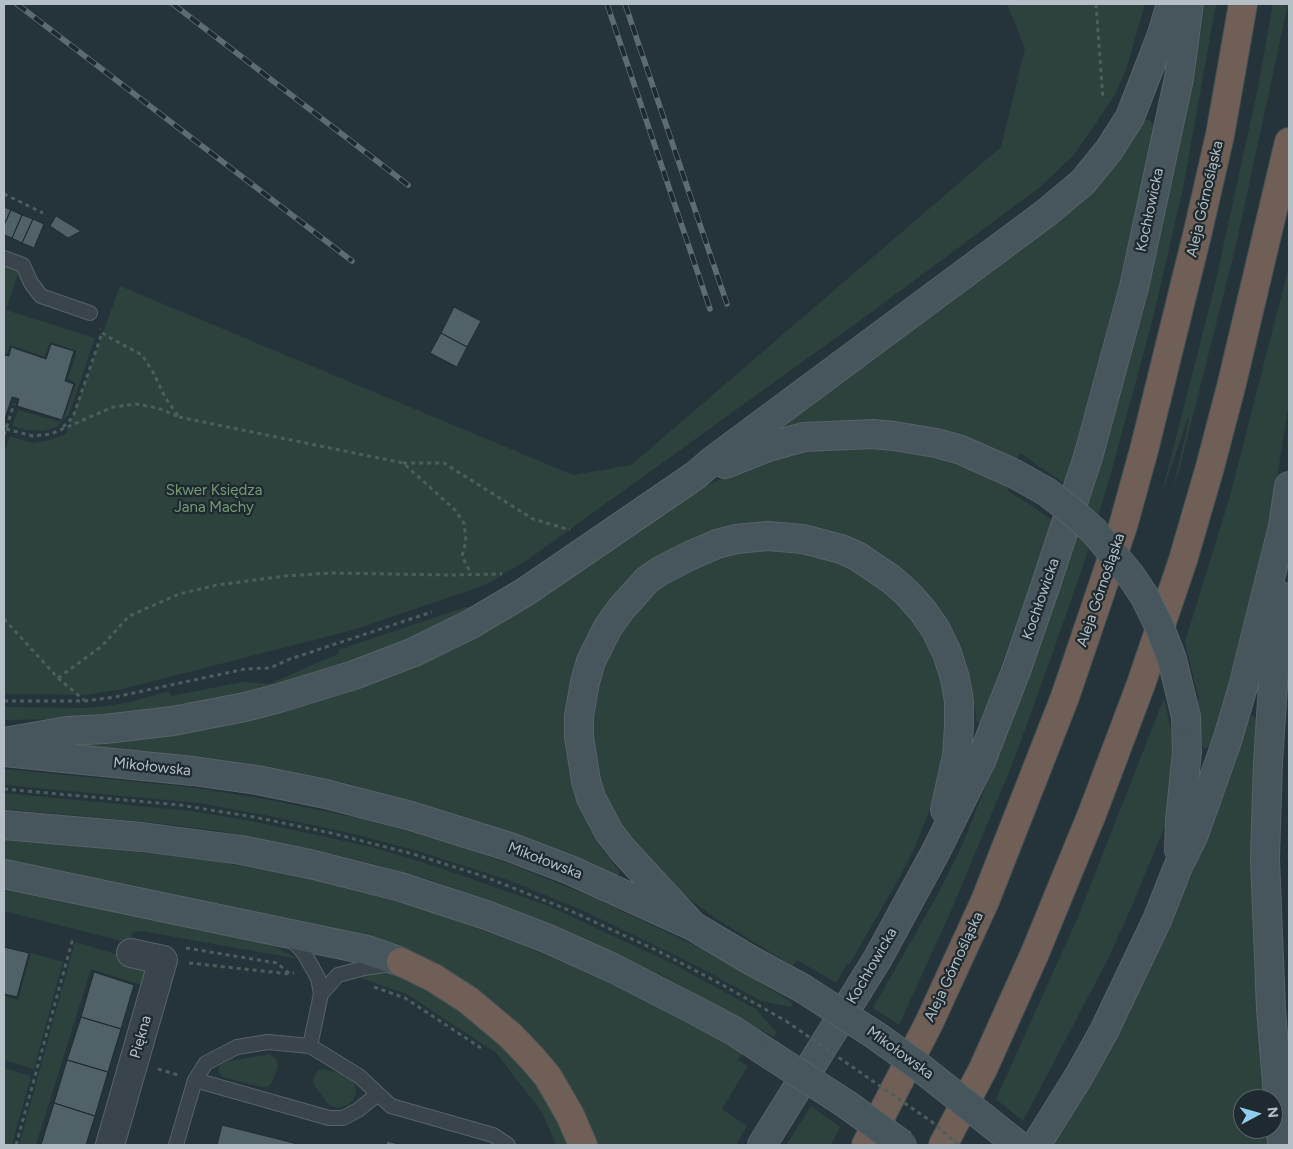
<!DOCTYPE html>
<meta charset="utf-8">
<style>
body{margin:0}
#map{position:relative;width:1293px;height:1149px;overflow:hidden;background:#25343a;font-family:Figtree,sans-serif}
canvas{display:block}
.frame{position:absolute;inset:0;border:5px solid #b4c0c6;pointer-events:none}
.north{position:absolute;left:1233px;top:1089px;width:50px;height:50px;box-sizing:border-box;background:#1e2a2f;border:1px solid #5a666b;border-radius:50%;rotate:84deg;font-size:14px;font-weight:700;line-height:20px;text-align:center;color:#b4c0c6}
.north::after{content:'';display:block;margin:auto;width:18px;height:22px;background:#91ceee;clip-path:polygon(50% 0,100% 100%,50% 72%,0 100%)}
</style>
<div id="map">
<canvas width="1293" height="1149"></canvas>
<div class="frame"></div>
<div class="north">N</div>
</div>
<script>
const c = document.querySelector('canvas').getContext('2d');
c.lineJoin = 'round';
function fillPath(path, color) { c.fillStyle = color; c.fill(path, 'evenodd'); }
const toPath = rows => new Path2D(rows.map(r => 'M' + r).join(''));
function strokePath(path, color, width, dash) { c.strokeStyle = color; c.lineWidth = width; c.lineCap = dash ? 'butt' : 'round'; c.setLineDash(dash || []); c.stroke(path); }
function write(font, color, halo, rows, align = 'center') {
  c.font = font + ' Figtree,sans-serif'; c.lineWidth = 4.5; c.setLineDash([]); c.textBaseline = 'middle'; c.strokeStyle = halo; c.fillStyle = color; for (const [text, x, y, turn = 0] of rows) {
    c.save(); c.translate(x, y); c.rotate((+turn || 0) * Math.PI / 180); c.textAlign = isNaN(turn) ? turn : align; if (halo) c.strokeText(text, 0, 0); c.fillText(text, 0, 0); c.restore();
  }
}
const green = toPath([
 [1007,4,1145,4,1127,67,1115,95,1074,155,1040,187,869,314,526,561,485,585,356,629,123,689,85,695,4,694,4,448,6,449,10,436,32,443,50,440,66,434,120,286,573,475,631,465,1001,147,1025,48],
 [1205,4,1216,4,1183,188,1152,322,1111,473,1086,557,1053,652,1012,765,951,911,899,1025,873,1008,938,894,960,850,999,754,1045,630,1097,473,1137,327,1163,219,1191,88],
 [1273,4,1288,4,1236,245,1180,467,1173,489,1189,419,1188,418,1161,496,1214,289,1257,92],
 [1145,120,1149,120,1154,124,1148,158,1119,285,1065,484,1020,453,1016,460,783,428,781,424,1115,164],
 [4,264,19,270,6,310,95,338,69,414,57,427,44,431,26,430,12,426,18,410,60,422,64,417,76,383,68,379,77,351,50,342,45,357,10,345,7,354,4,353],
 [1289,266,1289,403,1273,503,1238,650,1212,743,1210,746,1206,748,1203,748,1201,743,1195,704,1199,699,1185,642,1230,496],
 [857,447,892,449,922,454,990,476,1010,484,1008,491,1031,505,1053,521,981,722,977,723,971,681,966,662,949,626,922,588,887,558,864,545,843,535,805,525,767,522,725,527,704,533,681,543,644,566,612,599,591,628,583,644,568,694,565,727,569,770,573,788,584,816,603,850,618,870,619,873,618,875,480,822,339,781,180,755,73,745,73,743,323,698,708,485,739,470,803,450],
 [786,548,840,561,885,589,911,618,925,640,935,661,943,685,948,711,943,767,928,814,915,847,901,875,849,965,847,964,836,983,797,960,793,966,718,920,670,885,622,830,597,779,591,716,601,667,619,632,657,587,669,579,727,553],
 [466,607,470,607,471,610,449,623,365,659,276,688,153,712,62,719,4,720,4,707,85,708,106,706,130,702,169,691,171,696,243,682,269,684,340,653,338,650],
 [1164,698,1173,739,1176,739,1167,821,1132,906,1109,957,1023,1121,996,1099,1078,917],
 [1252,716,1256,717,1257,720,1254,819,1254,966,1265,1099,1243,1099,1243,1129,1269,1129,1270,1145,1053,1145,1107,1054,1145,979,1194,870,1231,772,1249,717],
 [4,769,190,787,270,800,372,821,452,844,513,865,592,897,709,952,793,1003,791,1007,761,1001,699,967,582,910,508,880,418,851,350,833,264,815,199,803,4,785],
 [4,793,191,811,251,821,372,847,434,866,549,906,673,964,756,1009,777,1033,774,1037,666,977,566,931,495,903,431,880,370,863,312,849,219,831,157,823,4,809],
 [4,838,202,859,298,876,410,905,447,917,524,946,616,985,691,1023,743,1053,738,1060,748,1066,722,1109,747,1126,736,1145,597,1145,588,1122,572,1091,546,1053,520,1025,504,1010,484,996,448,972,4,862],
 [4,887,264,941,299,959,141,931,133,932,130,939,122,941,4,911],
 [75,942,143,962,147,966,141,985,91,969,36,1145,19,1145],
 [31,953,63,962,34,1069,4,1060,4,996,18,1000],
 [380,969,402,975,474,1016,547,1092,571,1145,556,1145,542,1112,496,1053,407,994,355,976],
 [270,1054,277,1060,278,1067,272,1083,267,1087,261,1087,223,1077,219,1073,218,1067,226,1062],
 [4,1068,31,1076,12,1145,4,1145],
 [322,1069,346,1075,353,1081,356,1091,353,1100,348,1105,338,1108,329,1105,314,1085,313,1080,318,1071],
 [811,1106,840,1127,831,1145,786,1145]
]);
const building = toPath([
 [4,207,11,210,4,225,4,207],
 [11,210,22,215,12,238,4,235,4,225,11,210],
 [22,215,33,219,22,243,12,238,22,215],
 [56,216,81,231,68,238,50,226,56,216],
 [33,219,44,224,34,248,22,243,33,219],
 [454,307,481,321,467,347,441,333,454,307],
 [441,333,467,347,457,367,430,353,441,333],
 [51,344,74,351,65,381,74,384,62,420,17,406,19,399,12,397,5,419,4,419,4,355,9,356,11,347,46,359,51,344],
 [4,947,29,953,17,997,4,994,4,947],
 [94,972,134,985,121,1029,81,1017,94,972],
 [81,1017,121,1029,108,1072,67,1060,81,1017],
 [67,1060,108,1072,95,1116,54,1103,67,1060],
 [54,1103,95,1116,86,1145,41,1145,54,1103],
 [222,1125,282,1140,301,1145,217,1145,222,1125],
 [387,1141,402,1145,386,1145,387,1141]
]);
const path = toPath([
 [1096,4,1103,100],
 [4,194,43,213],
 [179,417,403,463,455,510,464,523,466,541,462,556,471,574],
 [63,427,73,417,102,333],
 [6,429,33,436,51,434,113,407,136,404,158,408,179,417,166,399,153,372,142,355,114,340,102,333,100,329],
 [4,435,14,404],
 [403,463,444,463,533,519,570,530],
 [4,619,58,678,84,700],
 [58,678,102,646,129,616,179,594,217,585,285,576,330,573,450,575,502,574],
 [4,701,85,701,115,697,245,669,270,668,290,659,432,612],
 [4,789,180,805,254,817,331,833,413,854,483,876,571,911,658,951,721,984,786,1021],
 [186,948,277,963,290,974,294,973],
 [189,963,290,974],
 [374,987,405,998,481,1048],
 [158,1069,178,1075],
 [16,1145,73,938]
]);
const service = toPath([
 [4,258,23,265,31,283,41,296,90,313],
 [321,994,338,975,364,968,391,964],
 [310,1046,359,1076,391,1106,493,1135,508,1145],
 [195,1080,329,1118,343,1118,358,1110,378,1094],
 [176,1145,195,1080,206,1063,237,1047,268,1042,310,1046,321,994,318,978,304,953,289,937]
]);
const minor = toPath([
 [110,1145,163,960,131,953]
]);
const secondary = toPath([
 [725,464,768,447,804,437,873,434,894,436,936,443,961,450,1013,473],
 [1279,595,1268,762,1265,858,1271,1009,1282,1145],
 [4,742,67,731,105,729,173,721,245,707,276,699,354,675,414,652,471,624,525,592,696,475,712,461,1046,213,1083,182,1109,150,1130,117,1161,37,1171,4],
 [4,752,193,771,257,780,326,794,411,816,510,847,570,870,693,926,752,961,802,988],
 [4,825,142,837,241,850,310,864,401,887,486,915,546,938,613,968,691,1008,734,1031,769,1054],
 [1179,850,1180,821,1187,752,1186,717],
 [4,874,338,944,367,950,401,962],
 [693,926,622,849,609,832,591,798,586,781,579,737,579,716,585,682,591,661,608,627,621,609,647,580,660,571,689,556,717,544,736,539,768,536,803,539,841,549,857,556,891,579,907,593,923,611,936,630,947,653,955,678,959,701,959,726,957,756,945,810],
 [762,1145,878,958,935,853,981,761,1017,668,1045,587,1088,457,1134,287,1179,78,1189,4],
 [1036,1145,1079,1076,1104,1031,1157,920,1178,867,1194,834,1227,741,1243,687,1283,526,1289,486]
]);
const motorway = toPath([
 [401,962,434,978,468,1000,510,1035,533,1059,548,1077,570,1115,583,1145],
 [866,1145,929,1023,985,901,1065,697,1123,526,1144,450,1198,231,1220,135,1243,4],
 [943,1145,983,1069,1035,953,1092,814,1141,684,1183,560,1210,467,1231,387,1289,142]
]);
const rail = toPath([
 [17,4,352,261],
 [173,4,408,185],
 [607,4,710,309],
 [625,4,727,304]
]);
const pathBridge = toPath([
 [786,1021,932,1122,959,1145]
]);
const secondaryBridge = toPath([
 [1013,473,1047,492,1070,510,1094,531,1131,576,1145,597,1160,628,1172,659,1186,717],
 [802,988,875,1035,917,1065,1018,1145],
 [769,1054,846,1104,903,1145]
]);
const streetNames = [
 ["Aleja Górnośląska",1205,199,-77],
 ["Kochłowicka",1150,210,-78],
 ["Aleja Górnośląska",1101,590,-71],
 ["Kochłowicka",1041,599,-71],
 ["Mikołowska",152,767,6],
 ["Mikołowska",545,861,21],
 ["Kochłowicka",872,966,-60],
 ["Aleja Górnośląska",954,967,-65],
 ["Piękna",141,1037,-74],
 ["Mikołowska",900,1053,36]
];
const parkNames = [
 ["Skwer Księdza",214,491],
 ["Jana Machy",214,508]
];
fillPath(green, '#2d423c');
fillPath(building, '#516168');
strokePath(building, '#202c31', 1);
strokePath(service, '#576368', 16);
strokePath(minor, '#576368', 30);
strokePath(secondary, '#576368', 30);
strokePath(motorway, '#445055', 30);
strokePath(path, '#4c5e5b', 3, [4, 4]);
strokePath(service, '#39454a', 14);
strokePath(minor, '#39454a', 28);
strokePath(secondary, '#47555d', 28);
strokePath(motorway, '#705f56', 28);
strokePath(rail, '#5d6c73', 5.5);
strokePath(rail, '#1e2a2f', 4, [11]);
strokePath(secondaryBridge, '#576368', 30, []);
strokePath(pathBridge, '#4c5e5b', 3, [4, 4]);
strokePath(secondaryBridge, '#47555d', 28);
write('15px', '#b4c0c6', '#1e2a2f', streetNames);
write('15px', '#769a74', '#1e2a2f', parkNames);
</script>
